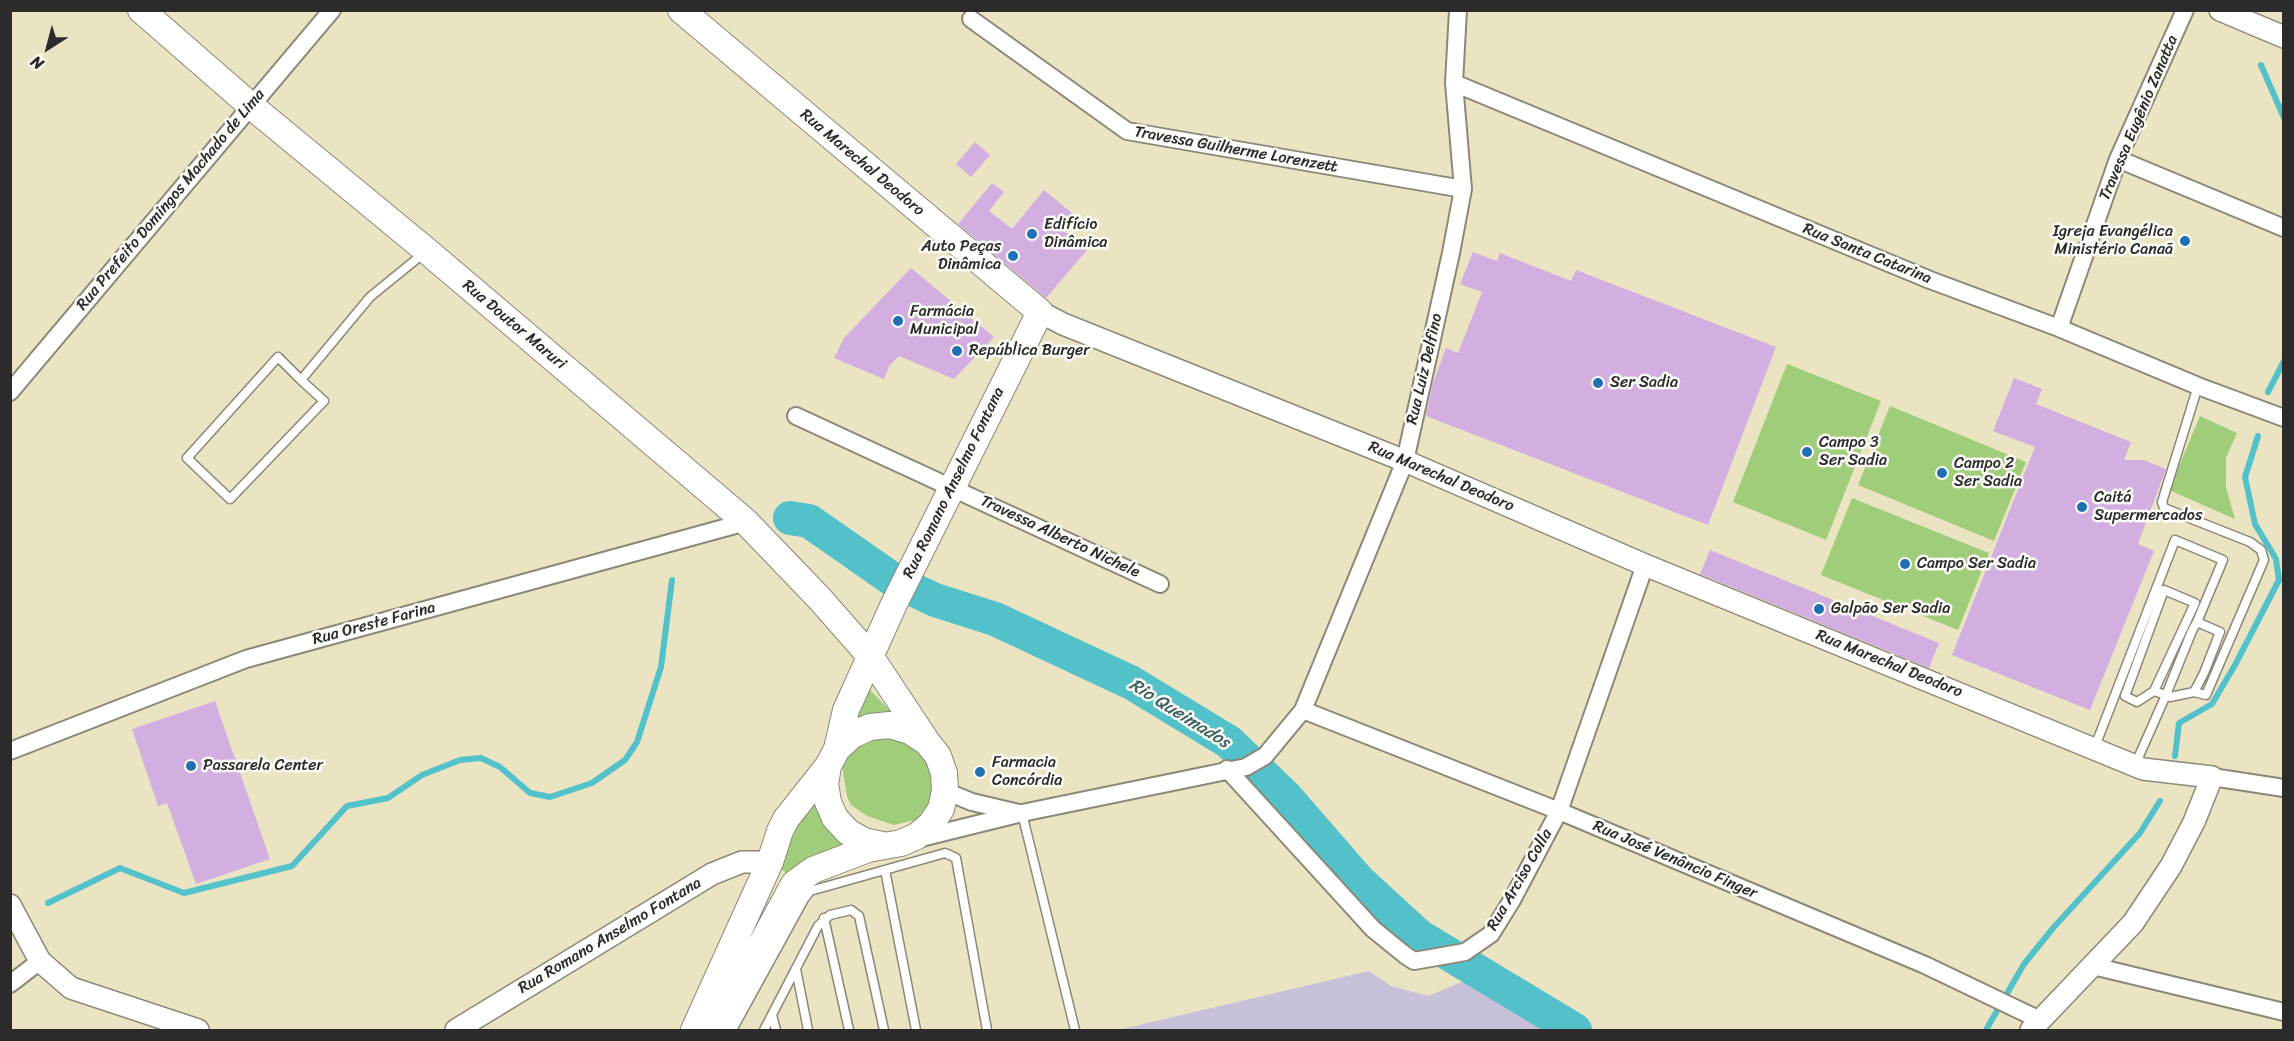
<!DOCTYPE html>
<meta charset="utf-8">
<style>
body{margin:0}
#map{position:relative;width:2294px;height:1041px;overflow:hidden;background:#ebe4c3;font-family:Sriracha,sans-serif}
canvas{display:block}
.frame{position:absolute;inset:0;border:12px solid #2b2b2b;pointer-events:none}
.north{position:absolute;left:18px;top:18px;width:60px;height:60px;-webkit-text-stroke:4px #fdfcf7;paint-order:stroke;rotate:216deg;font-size:16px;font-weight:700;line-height:24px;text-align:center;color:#2b2b2b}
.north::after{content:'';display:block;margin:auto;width:21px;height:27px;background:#2b2b2b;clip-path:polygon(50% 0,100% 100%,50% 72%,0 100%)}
</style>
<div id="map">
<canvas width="2294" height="1041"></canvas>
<div class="frame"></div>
<div class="north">N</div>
</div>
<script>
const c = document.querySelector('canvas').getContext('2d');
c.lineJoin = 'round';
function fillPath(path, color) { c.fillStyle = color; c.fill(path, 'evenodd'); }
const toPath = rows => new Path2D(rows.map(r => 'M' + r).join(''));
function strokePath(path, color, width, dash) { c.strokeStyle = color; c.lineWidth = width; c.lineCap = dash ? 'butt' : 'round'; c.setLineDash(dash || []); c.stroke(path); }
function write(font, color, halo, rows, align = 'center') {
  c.font = font + ' Sriracha,sans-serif'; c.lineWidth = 5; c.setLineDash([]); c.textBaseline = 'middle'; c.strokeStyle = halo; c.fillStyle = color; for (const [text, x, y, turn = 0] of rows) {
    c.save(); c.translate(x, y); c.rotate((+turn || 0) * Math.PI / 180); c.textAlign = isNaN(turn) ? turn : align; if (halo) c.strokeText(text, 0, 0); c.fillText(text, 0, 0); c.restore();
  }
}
const industrial = toPath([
 [1369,971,1391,986,1428,996,1467,980,1548,1030,1118,1030]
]);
const green = toPath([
 [1787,364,1881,401,1826,540,1733,502],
 [1890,406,2026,462,1994,541,1858,485],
 [2200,416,2237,433,2226,458,2226,487,2235,519,2169,490],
 [1852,498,1989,553,1958,630,1821,575],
 [866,686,898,719,880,713,866,716,857,724],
 [892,736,911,746,922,757,935,775,937,791,927,817,894,825,867,816,851,805,847,796,842,766,860,741],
 [817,801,845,843,787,874,778,866,810,803]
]);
const stream = toPath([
 [2261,65,2284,118],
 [2268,392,2284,361],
 [2175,756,2179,723,2212,704,2235,665,2279,580,2276,559,2255,524,2245,477,2258,436],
 [48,903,120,868,184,893,292,866,347,806,388,798,422,775,460,760,481,758,500,767,530,793,550,797,592,783,625,760,637,742,661,667,672,580],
 [1986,1030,2024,964,2054,927,2140,833,2160,801]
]);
const river = toPath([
 [790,518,809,521,895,581,935,600,995,619,1132,683,1229,742,1285,796,1358,880,1419,936,1575,1030]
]);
const building = toPath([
 [975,142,990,155,971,177,956,164],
 [992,183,1004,192,989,211,1012,229,1044,190,1072,213,1060,228,1087,250,1046,298,958,224],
 [1473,252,1497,261,1500,253,1571,281,1576,270,1776,347,1708,525,1426,416,1433,383,1446,348,1458,353,1482,292,1460,284],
 [911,268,994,337,954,379,899,356,889,366,884,379,834,358,844,338],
 [2014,378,2042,389,2036,404,2131,442,2124,460,2144,460,2166,469,2138,544,2154,551,2090,710,1952,655,2035,447,1993,431],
 [1710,550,1939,643,1929,668,1700,574],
 [215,701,270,859,196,884,167,803,158,806,132,729]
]);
const service = toPath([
 [301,380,324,401,230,499,187,458,278,357,301,380,370,297,424,253],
 [2164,590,2195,603,2154,691,2137,702,2125,696,2164,590],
 [2194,692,2206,695,2264,560,2261,550,2250,542,2164,508,2162,502,2198,386],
 [2094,749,2175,540,2223,560,2197,622],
 [2135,765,2166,695,2192,631,2197,622,2220,632,2204,673,2194,692,2170,697,2166,695,2154,691],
 [1022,813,1075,1030],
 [885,870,916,1030],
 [824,918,849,1030],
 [796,969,808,1030],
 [772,1015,776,1030],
 [732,1030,804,899,810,891,945,853,956,858,987,1030],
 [764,1030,818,926,830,915,851,910,859,916,884,1030]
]);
const minor = toPath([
 [971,19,1127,131,1463,189],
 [1454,83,1930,280,2059,328,2198,386,2284,418],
 [2118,159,2284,228],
 [2059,328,2118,159,2185,10],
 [10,392,332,10],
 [796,416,1160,584],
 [1303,710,1559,811,1925,965,2042,1021],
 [10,751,246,659,746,522],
 [1227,769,1373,929,1405,955,1414,961,1465,952,1491,934,1512,900,1559,811,1645,565],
 [2212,777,2284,788],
 [945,791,972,802,1019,813],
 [917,839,1022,813,1246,767,1265,756,1303,710,1405,461,1451,253,1463,189,1454,83,1458,10],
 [2093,966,2284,1012],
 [10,984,40,961]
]);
const tertiary = toPath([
 [2220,10,2284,37],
 [1040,312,1063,324,1405,461,1645,565,2143,769,2212,777,2194,822,2171,866,2133,923,2031,1030],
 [10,905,40,961,71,988,198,1030],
 [456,1030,712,874,742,862,770,862]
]);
const primary = toPath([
 [141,10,250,105,427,251,746,522,820,599,870,656,927,742],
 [681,10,1040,312,894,604,846,710,837,749],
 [828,766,825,784,828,802,835,818,848,832,864,841,882,845],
 [694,1030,770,862,780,831,786,819,828,766,837,749,852,735,870,727,890,725,910,731,927,742,938,756,944,773,945,791,941,809,931,824,917,836,901,843,868,849,813,870,794,884,715,1030]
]);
const markers = [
 [1032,234,6,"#1f6fb2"],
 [2185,241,6,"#1f6fb2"],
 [1013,256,6,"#1f6fb2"],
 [898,321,6,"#1f6fb2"],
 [957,351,6,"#1f6fb2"],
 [1598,383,6,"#1f6fb2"],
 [1807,452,6,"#1f6fb2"],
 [1942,473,6,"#1f6fb2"],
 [2082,507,6,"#1f6fb2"],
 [1905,564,6,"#1f6fb2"],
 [1819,609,6,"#1f6fb2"],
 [191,766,6,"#1f6fb2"],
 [980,772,6,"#1f6fb2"]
];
const streetNames = [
 ["Travessa Eugênio Zanatta",2139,118,-67],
 ["Travessa Guilherme Lorenzett",1236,150,10],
 ["Rua Marechal Deodoro",862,163,40],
 ["Rua Prefeito Domingos Machado de Lima",171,200,-50],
 ["Rua Santa Catarina",1867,254,22],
 ["Rua Doutor Maruri",514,325,40],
 ["Rua Luiz Delfino",1425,369,-77],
 ["Rua Marechal Deodoro",1441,477,23],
 ["Rua Romano Anselmo Fontana",954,483,-64],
 ["Travessa Alberto Nichele",1060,537,25],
 ["Rua Oreste Farina",374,624,-15],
 ["Rua Marechal Deodoro",1889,664,22],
 ["Rua José Venâncio Finger",1675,860,23],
 ["Rua Arciso Colla",1520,880,-60],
 ["Rua Romano Anselmo Fontana",610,936,-31]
];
const poiNames = [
 ["Edifício",1044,225],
 ["Dinâmica",1044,243],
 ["Igreja Evangélica",2173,232,"right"],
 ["Ministério Canaã",2173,250,"right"],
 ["Auto Peças",1001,247,"right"],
 ["Dinâmica",1001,265,"right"],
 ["Farmácia",910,312],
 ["Municipal",910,330],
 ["República Burger",969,351],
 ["Ser Sadia",1610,383],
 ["Campo 3",1819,443],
 ["Ser Sadia",1819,461],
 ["Campo 2",1954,464],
 ["Ser Sadia",1954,482],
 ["Caitá",2094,498],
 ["Supermercados",2094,516],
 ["Campo Ser Sadia",1917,564],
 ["Galpão Ser Sadia",1831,609],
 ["Farmacia",992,763],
 ["Concórdia",992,781],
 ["Passarela Center",203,766]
];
const waterNames = [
 ["Rio Queimados",1179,714,32]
];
fillPath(industrial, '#c7c0d9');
fillPath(green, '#a0cd7a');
strokePath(stream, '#53c1c9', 6);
strokePath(river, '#53c1c9', 34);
fillPath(building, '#d2aee1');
strokePath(service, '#8b8877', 11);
strokePath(minor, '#8b8877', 20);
strokePath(tertiary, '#8b8877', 24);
strokePath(primary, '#8b8877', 28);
strokePath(service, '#fff', 8);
strokePath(minor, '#fff', 16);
strokePath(tertiary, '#fff', 21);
strokePath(primary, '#fff', 26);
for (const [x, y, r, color] of markers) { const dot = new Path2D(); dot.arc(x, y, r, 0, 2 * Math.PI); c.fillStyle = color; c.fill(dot); strokePath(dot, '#fdfcf7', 2); }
write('16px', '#2b2b2b', '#fdfcf7', streetNames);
write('16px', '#2b2b2b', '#fdfcf7', poiNames, 'left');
write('italic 18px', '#396062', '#fdfcf7', waterNames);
</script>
